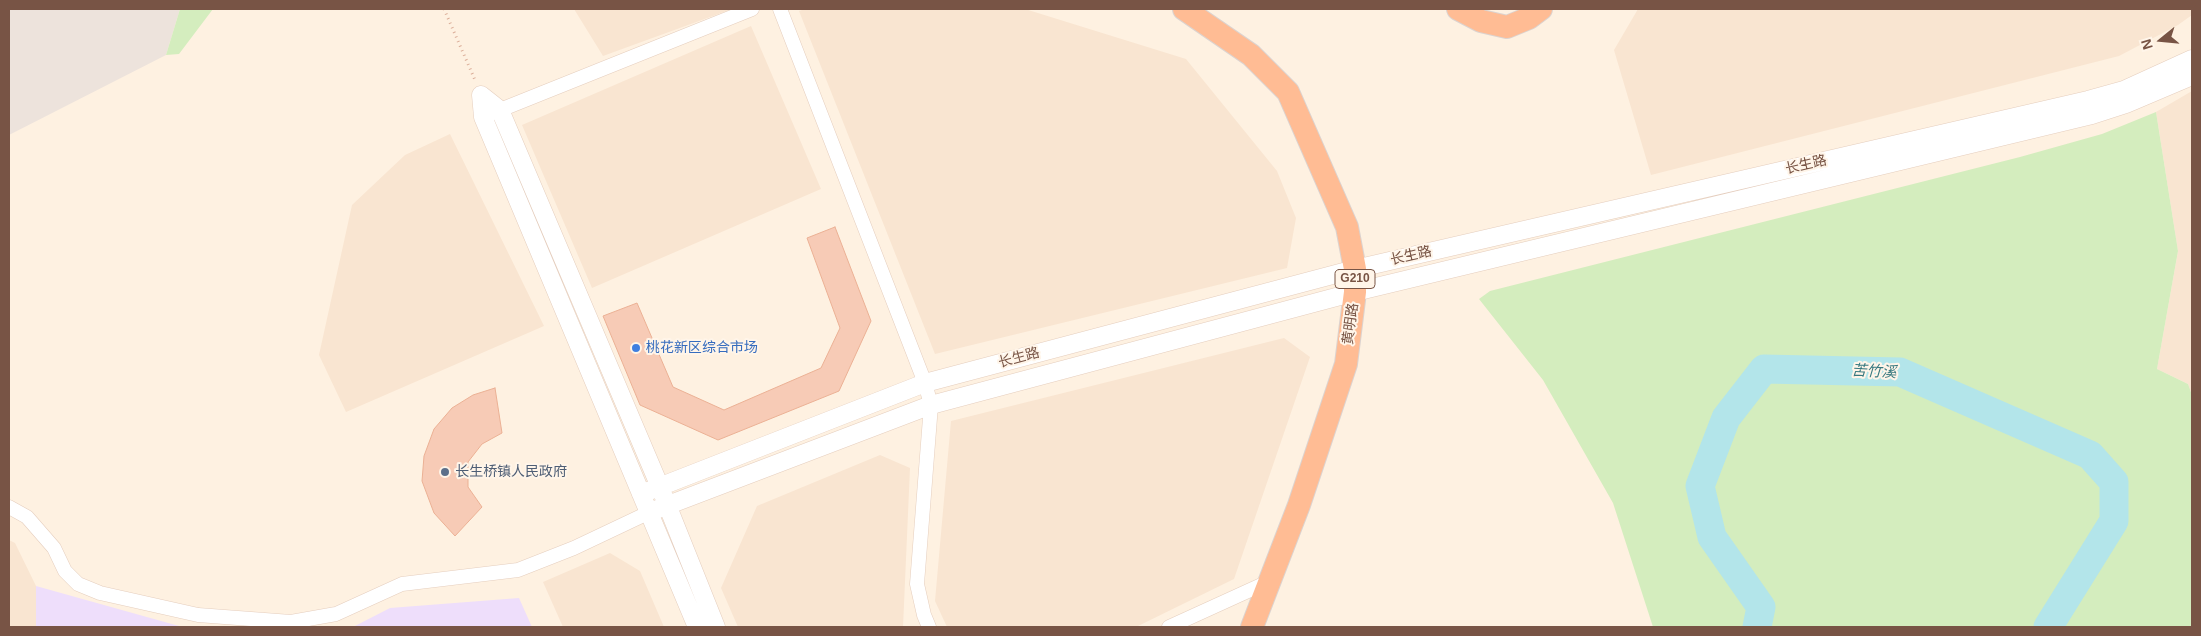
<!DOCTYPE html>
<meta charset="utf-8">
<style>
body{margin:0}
#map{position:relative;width:2201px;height:636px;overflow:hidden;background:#fef1e1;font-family:Helvetica,sans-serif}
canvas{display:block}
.frame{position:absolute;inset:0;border:10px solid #785445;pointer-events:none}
.north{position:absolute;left:2136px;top:15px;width:50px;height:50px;-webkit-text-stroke:4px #fff5e9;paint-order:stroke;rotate:253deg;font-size:14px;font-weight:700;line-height:20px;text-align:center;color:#785445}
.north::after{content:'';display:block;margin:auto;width:18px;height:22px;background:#785445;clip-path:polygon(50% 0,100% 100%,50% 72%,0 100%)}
</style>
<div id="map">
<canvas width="2201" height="636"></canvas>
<div class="frame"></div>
<div class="north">N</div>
</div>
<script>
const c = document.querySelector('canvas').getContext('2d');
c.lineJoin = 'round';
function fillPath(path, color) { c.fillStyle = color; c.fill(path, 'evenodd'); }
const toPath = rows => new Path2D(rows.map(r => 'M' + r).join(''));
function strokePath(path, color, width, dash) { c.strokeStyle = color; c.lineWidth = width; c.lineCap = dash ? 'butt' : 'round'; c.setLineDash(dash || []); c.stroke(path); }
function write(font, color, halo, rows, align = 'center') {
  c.font = font + ' Helvetica,"Noto Sans SC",sans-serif'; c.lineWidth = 4; c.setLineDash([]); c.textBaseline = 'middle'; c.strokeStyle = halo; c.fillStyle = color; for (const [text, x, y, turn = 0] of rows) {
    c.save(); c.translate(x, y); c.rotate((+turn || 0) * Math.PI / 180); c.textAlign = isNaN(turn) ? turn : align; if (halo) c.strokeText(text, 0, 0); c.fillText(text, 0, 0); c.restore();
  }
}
const residential = toPath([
 [574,9,732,9,603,56],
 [805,9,1025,9,1186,59,1277,171,1296,218,1287,268,935,354,799,11],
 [1638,9,2192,9,2192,15,2178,25,2119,56,1651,175,1614,50],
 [751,26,821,189,592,288,522,125],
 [2192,91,2192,395,2188,384,2157,369,2178,251,2156,112],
 [450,134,544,326,346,412,319,355,352,205,405,155],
 [1284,338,1310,357,1234,579,1136,627,947,627,935,601,951,421],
 [880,455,910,468,903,627,738,627,721,588,757,506],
 [9,540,15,543,36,586,36,627,9,627],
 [610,553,640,571,664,627,563,627,543,582]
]);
const industrial = toPath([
 [9,9,180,9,166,55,9,135]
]);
const education = toPath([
 [36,586,179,626,186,627,36,627],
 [519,598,532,627,353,627,390,608]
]);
const green = toPath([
 [180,9,213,9,179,54,166,55],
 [2156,112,2178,251,2157,369,2188,384,2192,395,2192,627,1653,627,1613,503,1543,380,1479,299,1490,291,2020,157,2102,134]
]);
const river = toPath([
 [1757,627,1761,607,1712,537,1700,486,1726,418,1764,369,1900,372,2090,455,2114,482,2114,521,2048,627]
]);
const building = toPath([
 [835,227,871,321,839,391,718,440,640,405,603,316,637,303,673,387,724,410,821,368,840,328,807,238,835,227],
 [495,388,502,433,482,444,468,462,468,487,482,507,455,536,434,513,422,481,424,456,434,429,452,408,473,395,495,388]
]);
const path = toPath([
 [444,9,475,80]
]);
const minor = toPath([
 [780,9,925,383,931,405,917,584,924,615,929,627],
 [490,114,752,9],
 [9,507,27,517,54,548,65,571,78,584,100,593,198,615,291,622,336,614,402,584,518,570,574,548,650,512],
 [1169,627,1270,581]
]);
const tertiary = toPath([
 [481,95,500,110,660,487,716,627],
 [481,95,483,117,697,627],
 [641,494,925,383,1355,269,2088,100,2124,90,2192,59],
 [650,512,931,405,1355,292,2092,115,2126,104,2192,76]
]);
const trunk = toPath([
 [1184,9,1251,55,1288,92,1347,227,1355,269,1355,292,1346,364,1299,505,1252,627],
 [1458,9,1481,21,1507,27,1529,18,1541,9]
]);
const markers = [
 [636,348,5,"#3f7fe0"],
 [445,472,5,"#5c6f8a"]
];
const shields = [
 [1355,279,40]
];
const shieldNames = [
 ["G210",1355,279]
];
const streetNames = [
 ["长生路",1806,165,-13],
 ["长生路",1411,256,-13],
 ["黄明路",1351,324,-82],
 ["长生路",1019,358,-15]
];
const shopNames = [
 ["桃花新区综合市场",646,348]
];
const serviceNames = [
 ["长生桥镇人民政府",455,472]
];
const waterNames = [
 ["苦竹溪",1874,372,3]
];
fillPath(residential, '#f9e5d1');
fillPath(industrial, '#ede3dc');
fillPath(education, '#eedefb');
fillPath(green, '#d4edbe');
strokePath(river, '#b3e5ea', 29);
fillPath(building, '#f7cbb6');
strokePath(building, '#ebb094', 1);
strokePath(minor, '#e5cebe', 15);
strokePath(tertiary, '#e5cebe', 19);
strokePath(trunk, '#dcd3cf', 24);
strokePath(path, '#dbae99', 3, [1, 4]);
strokePath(minor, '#fff', 14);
strokePath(tertiary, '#fff', 18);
strokePath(trunk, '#ffbc94', 22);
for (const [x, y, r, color] of markers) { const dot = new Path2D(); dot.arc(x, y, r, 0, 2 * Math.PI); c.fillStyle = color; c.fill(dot); strokePath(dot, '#fff5e9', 2); }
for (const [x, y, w] of shields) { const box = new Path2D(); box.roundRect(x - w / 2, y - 9.5, w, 19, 4); c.fillStyle = '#fff5e9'; c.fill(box); strokePath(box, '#785445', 1); }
write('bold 12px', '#785445', null, shieldNames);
write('14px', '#785445', '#fff5e9', streetNames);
write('14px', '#366cbe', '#fff5e9', shopNames, 'left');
write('14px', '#4e5e75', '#fff5e9', serviceNames, 'left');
write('italic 15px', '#37787f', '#fff5e9', waterNames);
</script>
